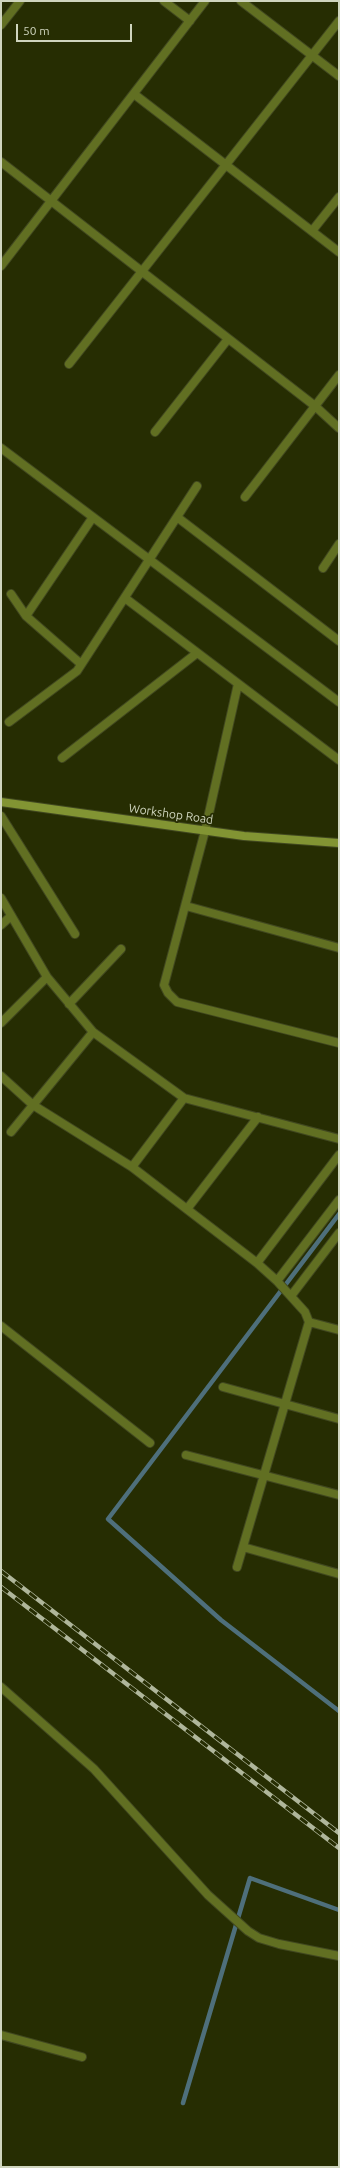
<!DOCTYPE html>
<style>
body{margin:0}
#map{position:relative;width:340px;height:2168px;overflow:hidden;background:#262d02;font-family:Ubuntu,sans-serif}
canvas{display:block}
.frame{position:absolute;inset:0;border:2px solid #cfd5be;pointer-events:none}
.scale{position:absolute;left:16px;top:24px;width:116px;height:18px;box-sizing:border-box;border:2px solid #cfd5be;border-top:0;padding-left:5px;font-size:12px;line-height:14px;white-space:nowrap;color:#cfd5be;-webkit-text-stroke:3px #262d02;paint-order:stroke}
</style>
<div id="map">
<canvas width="340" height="2168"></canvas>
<div class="frame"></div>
<div class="scale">50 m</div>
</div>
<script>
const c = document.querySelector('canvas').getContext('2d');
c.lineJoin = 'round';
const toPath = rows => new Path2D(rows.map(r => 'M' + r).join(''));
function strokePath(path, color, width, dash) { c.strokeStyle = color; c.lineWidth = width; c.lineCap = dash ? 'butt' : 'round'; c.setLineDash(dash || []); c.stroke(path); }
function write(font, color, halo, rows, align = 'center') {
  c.font = font + ' Ubuntu,sans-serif'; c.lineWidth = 3.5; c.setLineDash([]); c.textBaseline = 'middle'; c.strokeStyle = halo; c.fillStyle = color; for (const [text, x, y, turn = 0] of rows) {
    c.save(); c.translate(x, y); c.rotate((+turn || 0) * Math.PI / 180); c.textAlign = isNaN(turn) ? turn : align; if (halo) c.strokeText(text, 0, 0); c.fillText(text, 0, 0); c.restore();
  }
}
const stream = toPath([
 [339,1214,108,1519,221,1620,339,1711],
 [183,2103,250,1878,339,1910]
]);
const minor = toPath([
 [164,1,190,21],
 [241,1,339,76],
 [1,25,20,1],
 [134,94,339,252],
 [1,162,315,406,339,428],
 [312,231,339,197],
 [1,266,205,1],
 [69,364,339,21],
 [155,432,228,339],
 [1,448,339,702],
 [245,497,339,375],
 [177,517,339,641],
 [323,568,339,544],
 [11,594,26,616,81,664],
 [125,598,339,760],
 [26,616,93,517],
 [238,684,205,831,164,985,168,993,177,1002,339,1043],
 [9,722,77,671,197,486],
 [62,758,197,653],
 [1,816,75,934],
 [1,898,47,977,93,1032,184,1098],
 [186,906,339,948],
 [1,925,11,916],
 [69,1004,121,949],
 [1,1023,47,977],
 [1,1076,33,1105,132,1167,257,1263,277,1281,305,1312,309,1322,237,1567],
 [11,1132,93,1032],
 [132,1167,184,1098,339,1139],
 [187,1209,258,1117],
 [257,1263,339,1155],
 [277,1281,339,1200],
 [291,1296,339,1233],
 [309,1322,339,1330],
 [1,1326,150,1443],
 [223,1387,339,1419],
 [186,1455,339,1495],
 [243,1547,339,1574],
 [1,2035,82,2057]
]);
const tertiary = toPath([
 [1,1687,94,1769,208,1895,248,1931,259,1938,279,1944,339,1956]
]);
const secondary = toPath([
 [1,802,244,836,339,843]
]);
const rail = toPath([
 [1,1571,339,1833],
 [1,1587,339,1848]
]);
const streetNames = [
 ["Workshop Road",171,814,8]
];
strokePath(stream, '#4e6f7b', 4.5);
strokePath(minor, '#414820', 10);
strokePath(tertiary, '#414820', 10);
strokePath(secondary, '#414820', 10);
strokePath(minor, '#616f22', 8);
strokePath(tertiary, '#616f22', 8);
strokePath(secondary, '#829433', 8);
strokePath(rail, '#afb69b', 4.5);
strokePath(rail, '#262d02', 3, [9]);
write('12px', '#cfd5be', '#262d02', streetNames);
</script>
